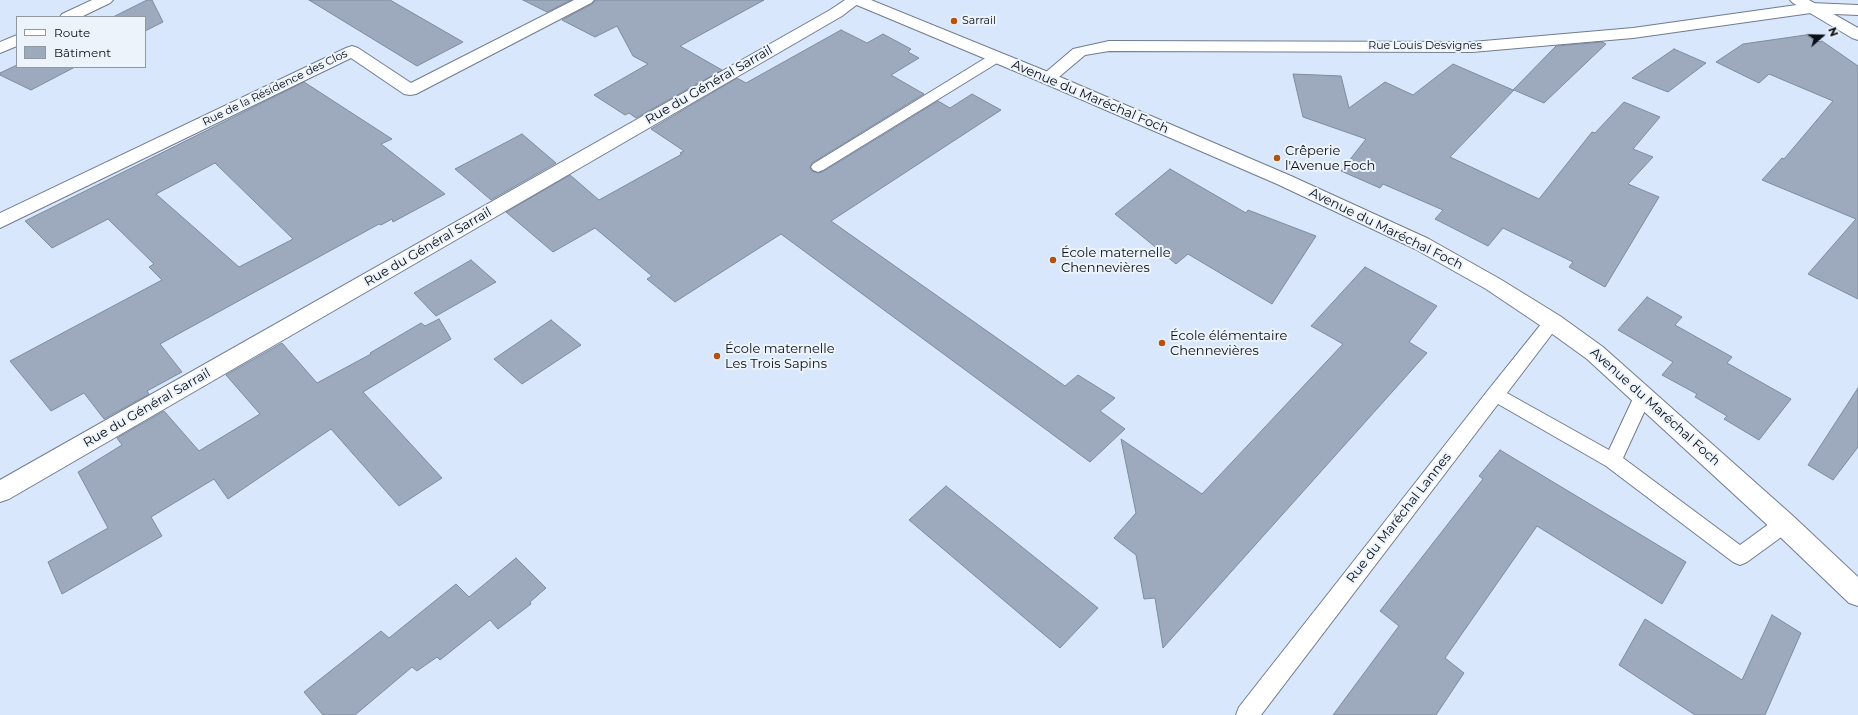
<!DOCTYPE html>
<meta charset="utf-8">
<style>
body{margin:0}
#map{position:relative;width:1858px;height:715px;overflow:hidden;background:#d8e7fb;font-family:Montserrat,sans-serif}
canvas{display:block}
.legend{position:absolute;left:16px;top:16px;width:130px;height:52px;box-sizing:border-box;background:#edf3fb;border:1px solid #92989f;margin:0;padding:5px 7px;list-style:none;font-size:12px;color:#0a0f15}
.legend li{display:flex;align-items:center;gap:8px;height:20px}
.legend b{width:20px;border:1px solid #92989f}
.north{position:absolute;left:1802px;top:16px;width:40px;height:40px;-webkit-text-stroke:3px #edf3fb;paint-order:stroke;rotate:70deg;font-size:11px;font-weight:700;line-height:16px;text-align:center;color:#0a0f15}
.north::after{content:'';display:block;margin:auto;width:14px;height:18px;background:#0a0f15;clip-path:polygon(50% 0,100% 100%,50% 72%,0 100%)}
</style>
<div id="map">
<canvas width="1858" height="715"></canvas>
<ul class="legend">
<li><b style="height:5px;background:#fff"></b>Route</li>
<li><b style="height:11px;background:#9daabe"></b>Bâtiment</li>
</ul>
<div class="north">N</div>
</div>
<script>
const c = document.querySelector('canvas').getContext('2d');
c.lineJoin = 'round';
function fillPath(path, color) { c.fillStyle = color; c.fill(path, 'evenodd'); }
const toPath = rows => new Path2D(rows.map(r => 'M' + r).join(''));
function strokePath(path, color, width, dash) { c.strokeStyle = color; c.lineWidth = width; c.lineCap = dash ? 'butt' : 'round'; c.setLineDash(dash || []); c.stroke(path); }
function write(font, color, halo, rows, align = 'center') {
  c.font = font + ' Montserrat,sans-serif'; c.lineWidth = 4; c.setLineDash([]); c.textBaseline = 'middle'; c.strokeStyle = halo; c.fillStyle = color; for (const [text, x, y, turn = 0] of rows) {
    c.save(); c.translate(x, y); c.rotate((+turn || 0) * Math.PI / 180); c.textAlign = isNaN(turn) ? turn : align; if (halo) c.strokeText(text, 0, 0); c.fillText(text, 0, 0); c.restore();
  }
}
const building = toPath([
 [147,0,152,0,163,22,145,31,145,17,113,17,147,0],
 [309,0,390,0,463,42,417,66,309,0],
 [523,0,571,0,547,12,523,0],
 [596,0,764,0,680,46,722,70,636,118,629,113,625,115,594,95,648,64,633,56,617,26,595,37,562,20,592,4,596,0],
 [841,30,867,43,883,34,911,49,908,52,919,58,891,75,924,94,812,163,810,168,812,171,819,173,824,171,938,101,950,108,972,94,1001,110,831,221,1065,386,1078,375,1115,398,1100,411,1125,429,1090,462,781,234,675,302,647,279,652,276,595,228,553,252,506,212,570,175,599,200,682,154,680,153,684,151,651,129,737,78,746,83,841,30],
 [1806,35,1817,42,1822,41,1858,66,1858,299,1808,274,1856,219,1762,180,1782,158,1784,159,1833,101,1769,74,1759,83,1716,62,1743,44,1806,35],
 [1602,42,1606,44,1544,103,1514,90,1450,157,1539,199,1592,132,1595,133,1624,102,1660,117,1633,149,1653,157,1628,184,1659,197,1605,287,1569,267,1573,262,1503,228,1488,246,1435,219,1443,210,1383,184,1380,188,1341,171,1366,139,1303,117,1293,74,1341,76,1349,108,1385,82,1413,95,1453,64,1513,90,1556,46,1602,42],
 [1674,49,1706,63,1668,92,1632,78,1674,49],
 [17,65,17,67,75,67,31,90,0,75,0,73,17,65],
 [304,82,392,139,381,144,445,194,393,222,392,219,381,225,379,224,160,344,182,372,147,391,149,394,104,419,84,393,51,411,10,361,162,280,149,267,154,264,108,219,52,248,25,221,304,82],
 [215,163,293,239,239,267,156,194,215,163],
 [522,134,556,163,491,200,455,169,522,134],
 [1170,169,1246,213,1248,210,1316,236,1272,304,1188,254,1176,264,1115,214,1170,169],
 [471,260,496,282,436,316,414,293,471,260],
 [1365,267,1437,306,1409,342,1427,353,1163,648,1155,598,1144,599,1136,555,1114,538,1136,513,1121,439,1202,494,1343,344,1311,326,1365,267],
 [1647,297,1682,317,1675,325,1732,357,1727,363,1791,399,1759,440,1724,419,1727,416,1695,397,1697,394,1662,375,1673,362,1618,330,1647,297],
 [439,319,451,339,363,392,442,478,399,506,331,429,228,499,214,479,151,517,162,536,62,594,48,562,108,528,78,472,122,445,117,438,164,411,199,451,260,414,226,375,282,343,317,383,371,354,370,353,421,323,425,326,439,319],
 [551,320,581,345,522,384,494,359,551,320],
 [1858,388,1858,447,1833,480,1808,465,1858,388],
 [1500,450,1686,562,1662,604,1537,526,1445,658,1464,673,1436,715,1333,715,1399,626,1380,611,1483,479,1479,476,1500,450],
 [946,486,1098,608,1060,648,909,520,946,486],
 [516,558,546,588,530,602,531,604,498,629,490,620,440,660,437,657,417,671,412,667,355,715,323,715,304,692,381,631,389,638,456,584,469,597,516,558],
 [1772,615,1801,633,1765,715,1695,715,1619,665,1645,619,1742,680,1772,615]
]);
const service = toPath([
 [997,53,1002,54,1003,57,1002,60,823,170,818,172,813,170,811,167,813,164,992,54,997,53],
 [1552,316,1558,318,1560,322,1558,326,1507,393,1609,450,1637,390,1643,388,1649,390,1652,395,1623,458,1740,545,1777,518,1784,516,1791,518,1794,524,1791,530,1747,562,1740,565,1733,562,1606,466,1498,404,1261,715,1236,715,1239,707,1489,389,1546,318,1552,316]
]);
const minor = toPath([
 [92,0,113,0,110,3,81,17,60,17,62,14,92,0],
 [574,0,594,0,591,3,416,94,410,95,404,94,351,58,0,228,0,213,346,48,352,46,358,48,411,83,574,0],
 [845,0,863,0,842,16,9,499,0,502,0,480,830,10,845,0],
 [1811,3,1858,5,1858,15,1811,13,1633,38,1472,52,1109,51,1085,55,1053,82,1047,83,1041,82,1039,78,1073,49,1109,41,1472,42,1633,28,1811,3],
 [17,35,17,46,0,53,0,42,17,35]
]);
const tertiary = toPath([
 [1790,0,1809,0,1858,28,1858,40,1852,38,1793,3,1790,0]
]);
const secondary = toPath([
 [849,0,871,0,1053,74,1291,176,1429,239,1500,279,1560,316,1603,347,1793,516,1858,577,1858,606,1849,603,1775,532,1587,359,1544,328,1486,289,1415,249,1277,184,1041,82,852,3,849,0]
]);
const markers = [
 [954,21,4,"#b35211"],
 [1277,158,4,"#b35211"],
 [1053,260,4,"#b35211"],
 [1162,343,4,"#b35211"],
 [717,356,4,"#b35211"]
];
const farPoinames = [
 ["Sarrail",962,21]
];
const farStreetnames = [
 ["Rue Louis Desvignes",1425,46],
 ["Rue de la Résidence des Clos",275,88,-26]
];
const streetNames = [
 ["Rue du Général Sarrail",709,85,-30],
 ["Avenue du Maréchal Foch",1090,97,23],
 ["Avenue du Maréchal Foch",1386,229,26],
 ["Rue du Général Sarrail",428,247,-30],
 ["Avenue du Maréchal Foch",1655,407,42],
 ["Rue du Général Sarrail",147,408,-30],
 ["Rue du Maréchal Lannes",1399,518,-52]
];
const poiNames = [
 ["Crêperie",1285,151],
 ["l'Avenue Foch",1285,166],
 ["École maternelle",1061,253],
 ["Chennevières",1061,268],
 ["École élémentaire",1170,336],
 ["Chennevières",1170,351],
 ["École maternelle",725,349],
 ["Les Trois Sapins",725,364]
];
fillPath(building, '#9daabe');
strokePath(building, '#7e8b9e', 1);
strokePath(service, '#707c8f', 2);
strokePath(minor, '#707c8f', 2);
strokePath(tertiary, '#707c8f', 2);
strokePath(secondary, '#707c8f', 2);
fillPath(service, '#fff');
fillPath(minor, '#fff');
fillPath(tertiary, '#fff');
fillPath(secondary, '#fff');
for (const [x, y, r, color] of markers) { const dot = new Path2D(); dot.arc(x, y, r, 0, 2 * Math.PI); c.fillStyle = color; c.fill(dot); strokePath(dot, '#edf3fb', 1.5); }
write('11px', '#0a0f15', '#edf3fb', farPoinames, 'left');
write('11px', '#0a0f15', '#edf3fb', farStreetnames);
write('13px', '#0a0f15', '#edf3fb', streetNames);
write('13px', '#0a0f15', '#edf3fb', poiNames, 'left');
</script>
